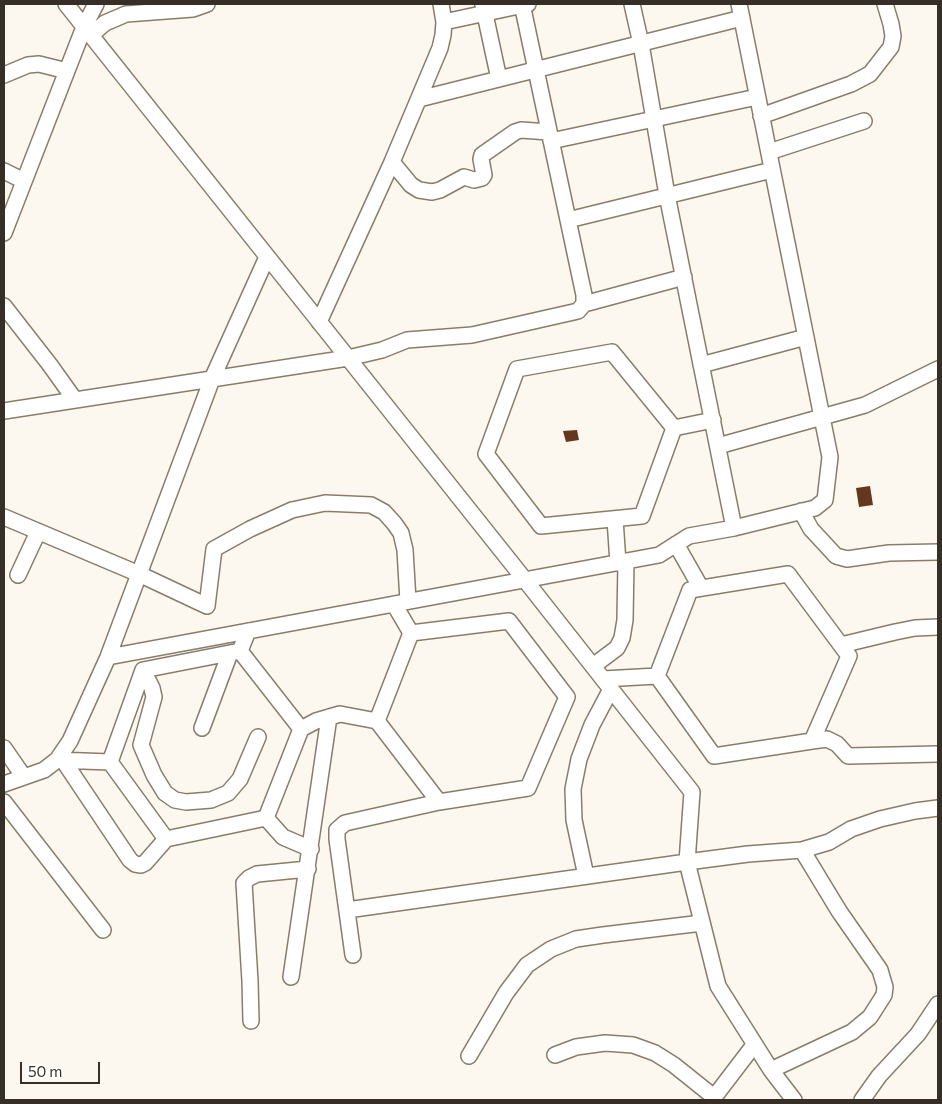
<!DOCTYPE html>
<style>
body{margin:0}
#map{position:relative;width:942px;height:1104px;overflow:hidden;background:#fdf8ef;font-family:Commissioner,sans-serif}
canvas{display:block}
.frame{position:absolute;inset:0;border:5px solid #352f27;pointer-events:none}
.scale{position:absolute;left:20px;top:1062px;width:80px;height:22px;box-sizing:border-box;border:2px solid #352f27;border-top:0;padding-left:6px;font-size:15px;line-height:18px;white-space:nowrap;color:#352f27;-webkit-text-stroke:4px #fff;paint-order:stroke}
</style>
<div id="map">
<canvas width="942" height="1104"></canvas>
<div class="frame"></div>
<div class="scale">50 m</div>
</div>
<script>
const c = document.querySelector('canvas').getContext('2d');
c.lineJoin = 'round';
function fillPath(path, color) { c.fillStyle = color; c.fill(path, 'evenodd'); }
const toPath = rows => new Path2D(rows.map(r => 'M' + r).join(''));
function strokePath(path, color, width, dash) { c.strokeStyle = color; c.lineWidth = width; c.lineCap = dash ? 'butt' : 'round'; c.setLineDash(dash || []); c.stroke(path); }
const building = toPath([
 [577,430,579,440,566,442,563,431],
 [870,486,873,505,859,507,856,488]
]);
const minor = toPath([
 [66,4,525,580,692,792,687,862,718,986,771,1070,794,1100],
 [632,4,641,44,667,195,734,528],
 [483,5,499,79],
 [444,22,528,4],
 [91,35,105,23,126,14,193,9,207,4],
 [4,75,28,65,39,64,67,71],
 [419,99,742,18],
 [761,116,851,84,870,74,891,47,893,36,891,24,885,4],
 [551,141,757,97],
 [769,152,864,121],
 [392,162,411,185,419,190,432,192,440,190,464,177,474,180,482,178,484,175,481,159,482,155,515,132,521,130,549,132],
 [4,171,24,181],
 [568,220,772,170],
 [4,233,84,27,96,4],
 [584,304,684,277],
 [4,306,50,365,75,400],
 [319,322,392,162,440,48,443,35,444,22,441,4],
 [612,352,674,428,642,516,541,526,486,454,517,369,612,352],
 [701,365,806,337],
 [4,411,348,358,382,350,407,340,472,335,578,311,584,304,584,295,522,4],
 [674,428,713,420],
 [718,446,865,405,938,369],
 [801,511,811,529,836,556,847,559,889,553,938,552],
 [4,517,139,574,207,606,214,549,250,529,292,510,325,503,371,505,384,512,394,523,401,533,405,550,408,601],
 [615,519,618,563],
 [676,544,701,588],
 [788,574,849,656,812,741,714,756,657,676,690,590,788,574],
 [18,575,38,532],
 [394,604,411,633],
 [509,621,567,697,528,788,439,802,377,721,411,633,509,621],
 [841,645,895,632,915,628,938,627],
 [240,651,301,729,266,818,166,839,110,762,143,670,240,651,248,631],
 [108,657,659,555,689,536,734,528,815,508,825,500,830,457,739,4],
 [593,666,617,648,622,638,625,620,626,561],
 [143,670,152,688,154,697,141,745,154,775,165,793,175,800,186,802,211,800,228,793,240,779,258,737],
 [603,679,657,676],
 [202,728,230,653],
 [301,729,316,721,340,714,377,721],
 [812,741,827,739,837,744,848,756,938,754],
 [4,748,24,777],
 [57,760,110,762],
 [63,760,130,860,135,864,141,865,145,863,166,839],
 [4,784,44,770,57,760,70,741,108,657,212,379,267,257],
 [4,802,103,930],
 [266,818,283,837,311,849],
 [586,876,574,820,573,789,579,759,592,725,611,689],
 [347,910,687,862,748,854,802,850,829,842,851,829,880,819,915,811,938,808],
 [353,955,337,839,337,830,345,823,439,802],
 [291,977,329,717],
 [251,1021,250,981,244,883,249,878,257,874,308,869],
 [555,1055,576,1047,605,1043,633,1045,655,1053,674,1065,714,1097],
 [469,1056,506,993,527,965,551,949,576,939,603,935,702,923],
 [771,1070,852,1032,870,1017,884,995,885,987,880,970,839,911,802,850],
 [712,1100,754,1045],
 [862,1100,879,1076,918,1034,938,1004]
]);
fillPath(building, '#66371f');
strokePath(minor, '#897d6a', 18);
strokePath(minor, '#fff', 15);
</script>
